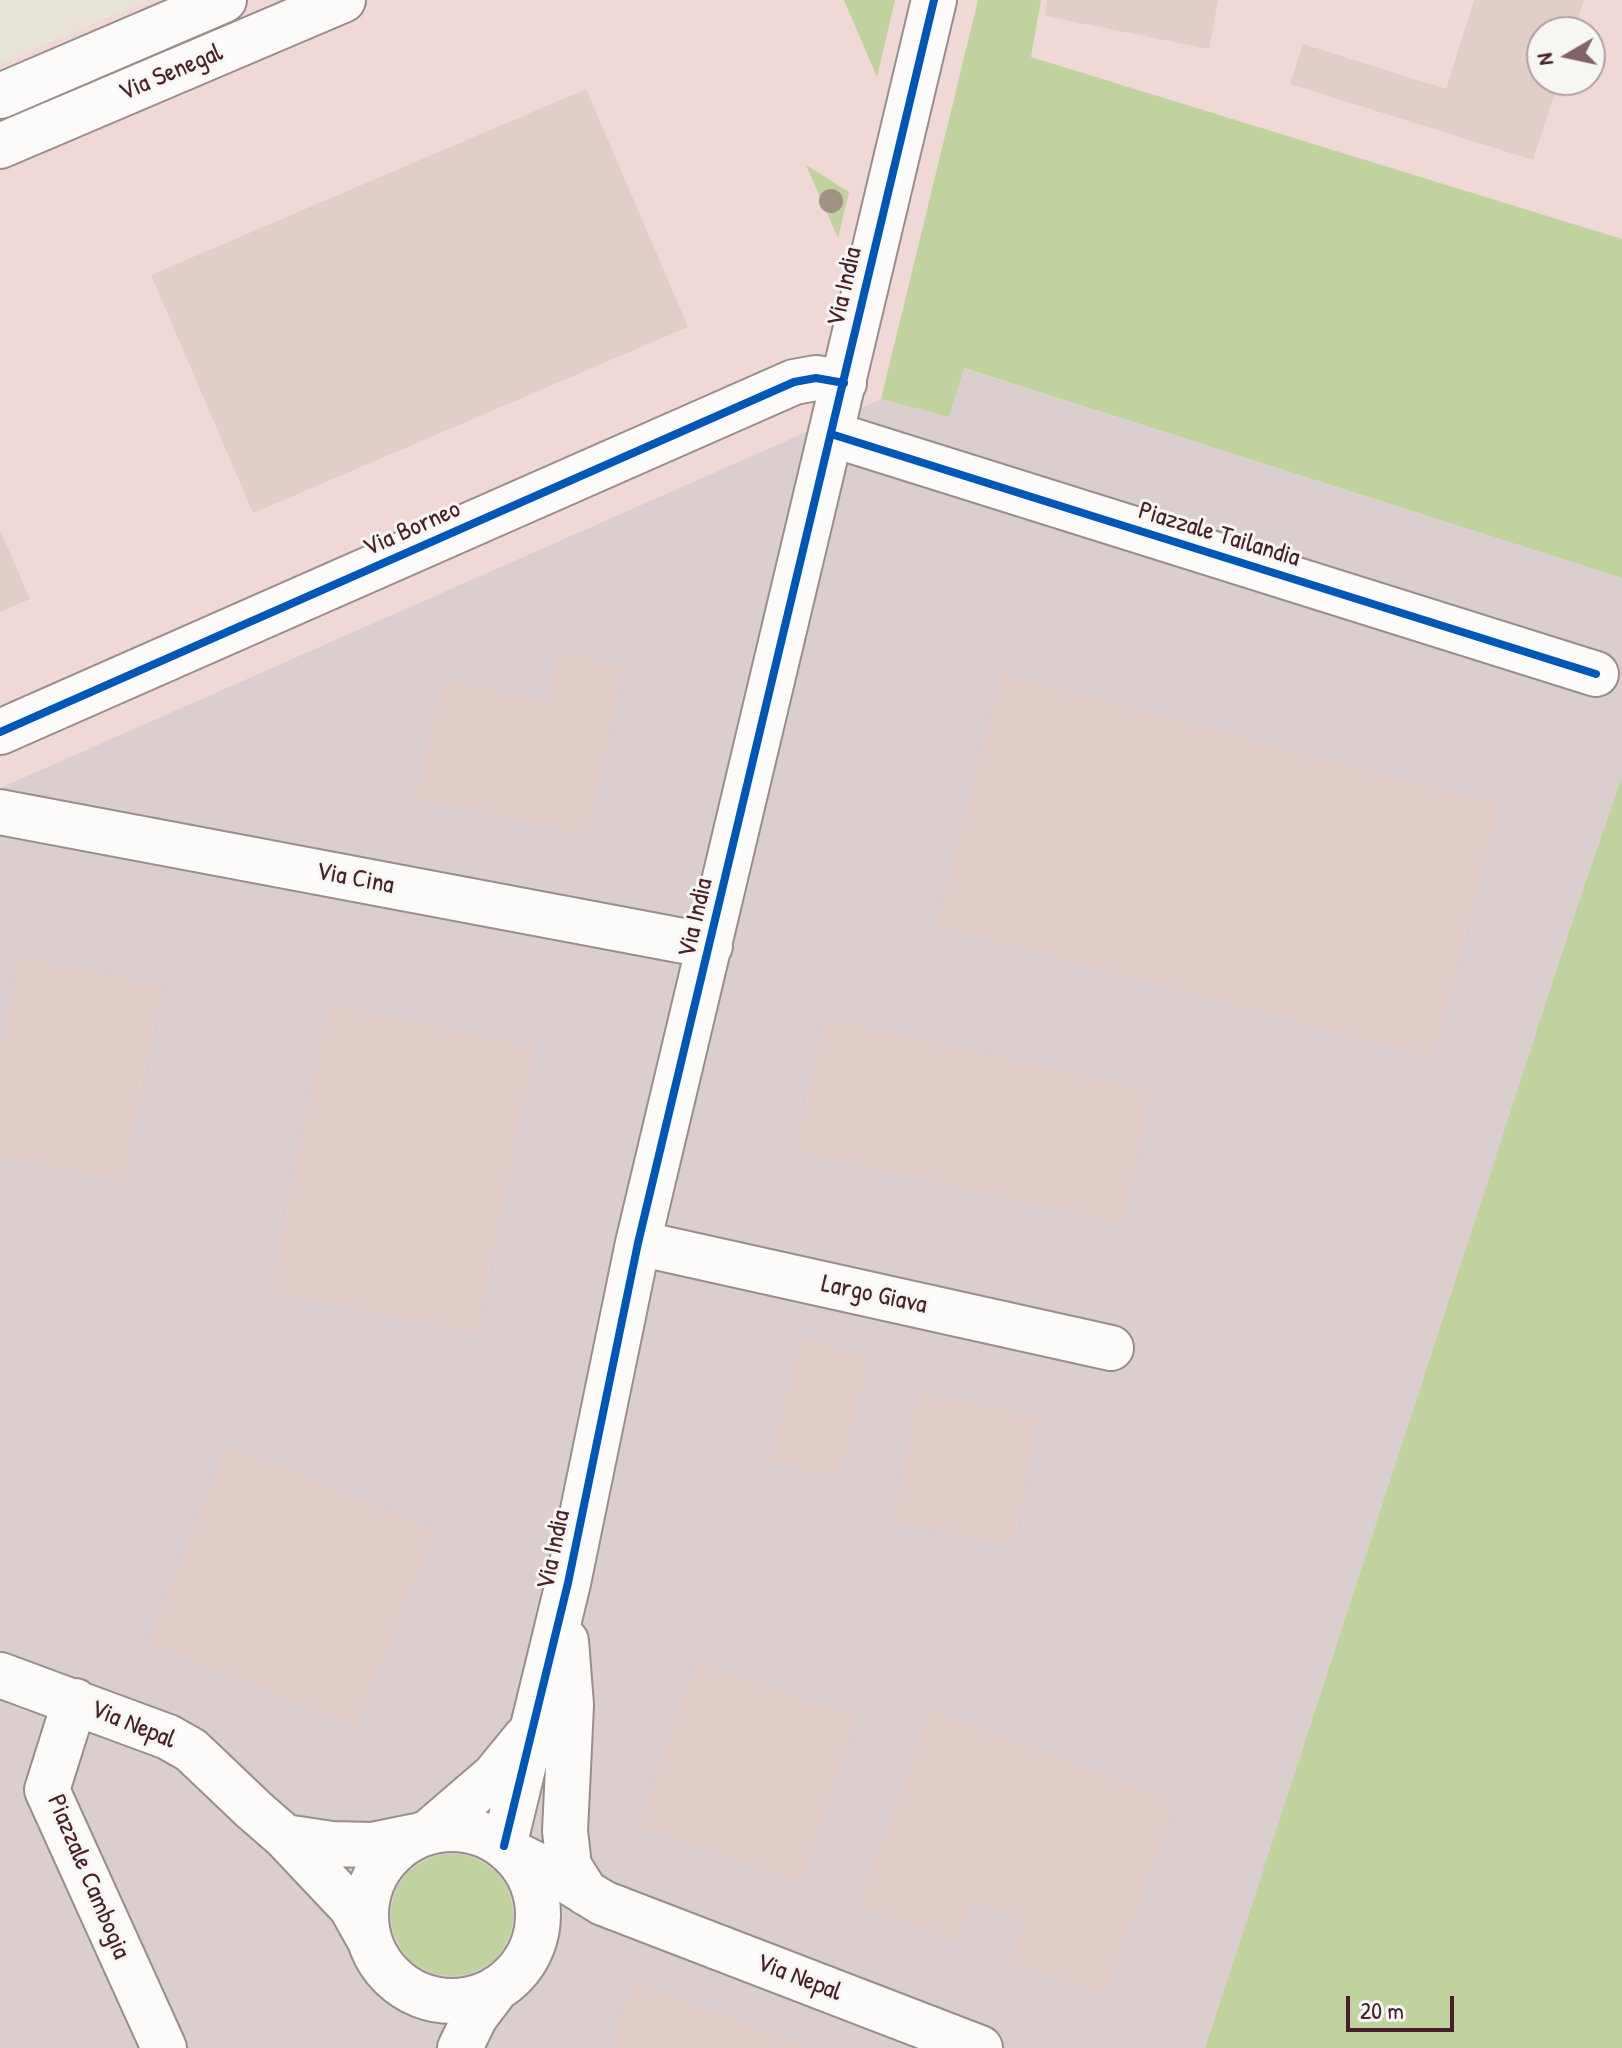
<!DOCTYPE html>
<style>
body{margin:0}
#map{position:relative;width:1622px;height:2048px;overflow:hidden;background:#e8e3d7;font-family:"Patrick Hand",sans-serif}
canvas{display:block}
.north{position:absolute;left:1526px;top:16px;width:80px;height:80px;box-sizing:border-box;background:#f6f6f2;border:2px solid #b1a0a2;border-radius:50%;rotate:261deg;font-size:22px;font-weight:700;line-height:32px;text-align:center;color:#4a1f2b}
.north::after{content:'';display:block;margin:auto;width:28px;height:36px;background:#816467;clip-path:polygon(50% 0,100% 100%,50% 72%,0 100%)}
.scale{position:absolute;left:1346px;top:1996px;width:108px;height:36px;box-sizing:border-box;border:4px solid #4a1f2b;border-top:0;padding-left:10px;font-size:24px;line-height:28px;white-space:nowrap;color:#4a1f2b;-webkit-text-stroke:6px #f6f6f2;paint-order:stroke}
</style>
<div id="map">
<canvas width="1622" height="2048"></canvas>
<div class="north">N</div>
<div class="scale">20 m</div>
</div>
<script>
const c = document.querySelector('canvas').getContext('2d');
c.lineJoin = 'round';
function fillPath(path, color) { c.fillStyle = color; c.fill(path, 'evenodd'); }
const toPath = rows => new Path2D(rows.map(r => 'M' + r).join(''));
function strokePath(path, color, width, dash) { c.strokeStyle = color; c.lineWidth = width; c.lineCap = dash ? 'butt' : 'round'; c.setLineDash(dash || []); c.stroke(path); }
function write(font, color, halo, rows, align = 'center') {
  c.font = font + ' "Patrick Hand",sans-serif'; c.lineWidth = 6; c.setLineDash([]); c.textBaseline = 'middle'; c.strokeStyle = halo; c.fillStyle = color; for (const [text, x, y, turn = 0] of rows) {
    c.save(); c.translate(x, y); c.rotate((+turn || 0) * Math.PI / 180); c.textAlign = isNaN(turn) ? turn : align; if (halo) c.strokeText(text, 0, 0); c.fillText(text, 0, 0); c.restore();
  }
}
const built = toPath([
 [149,0,978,0,881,399,0,788,0,64],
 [1041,0,1622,0,1622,239,1031,57],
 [1542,32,1590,32,1590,80,1542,80]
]);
const industrial = toPath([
 [963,368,1622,578,1622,776,1576,910,1205,2048,0,2048,0,788,881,399,949,417]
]);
const green = toPath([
 [844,0,895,0,877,77],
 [978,0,1041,0,1031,57,1622,239,1622,578,964,368,949,417,881,399],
 [806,165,849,192,838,238],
 [1622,776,1622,2048,1205,2048,1576,910],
 '391 1915a61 61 0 1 1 122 0a61 61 0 1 1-122 0Z'
]);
const building = toPath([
 [1047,0,1218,0,1209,49,1045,16],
 [1474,0,1584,0,1574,32,1542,32,1542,80,1559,80,1533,160,1290,84,1303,44,1446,89],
 [586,89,688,327,253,513,151,275],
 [0,530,30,599,0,612],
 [557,651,623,665,588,835,416,799,441,679,548,701],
 [1002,673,1499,805,1433,1058,936,926],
 [19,957,162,985,124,1181,0,1157,0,1056],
 [329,1004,535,1047,476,1334,270,1291],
 [825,1018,1152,1091,1122,1224,795,1151],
 [800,1338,870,1356,839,1479,769,1461],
 [918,1392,1038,1416,1013,1546,894,1522],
 [227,1445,435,1529,356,1727,148,1643],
 [697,1661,857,1718,800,1883,638,1826],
 [931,1710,1176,1801,1105,1996,1009,1961,1024,1920,974,1901,958,1943,858,1906],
 [634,1982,813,2048,609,2048]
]);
const minor = toPath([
 [0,96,224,0],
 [0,146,343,0],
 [831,434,1596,674],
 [0,732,794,382,816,378,844,383],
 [0,812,710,946],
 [638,1243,1111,1348],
 [566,1641,571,1705,565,1831,569,1866,586,1893],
 [0,1675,168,1737,191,1750,254,1810,285,1837,351,1907,369,1939],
 [75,1701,47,1790,164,2048],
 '366 1915a86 86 0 1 1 172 0a86 86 0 1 1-172 0Z',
 [430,1831,494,1776,526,1737],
 [285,1837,332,1844,372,1845,416,1836],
 [504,1846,568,1583,638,1243,934,0],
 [511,1852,561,1877,603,1903,980,2048],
 [460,2048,475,2017,497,1988]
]);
const cycleway = toPath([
 [831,434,1596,674],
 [0,732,794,382,816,378,844,383],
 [504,1846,568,1583,638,1243,934,0]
]);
const trees = [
 [831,201]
];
const streetNames = [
 ["Via Senegal",171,73,-23],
 ["Via India",845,287,-77],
 ["Via Borneo",412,529,-24],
 ["Piazzale Tailandia",1219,535,17],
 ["Via Cina",355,879,11],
 ["Via India",696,918,-77],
 ["Largo Giava",874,1295,12],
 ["Via India",554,1550,-78],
 ["Via Nepal",133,1725,22],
 ["Piazzale Cambogia",88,1877,67],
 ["Via Nepal",799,1978,21]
];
fillPath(built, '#f0d8d6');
fillPath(industrial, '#dbcecf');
fillPath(green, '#c0d29d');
fillPath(building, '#e1cec9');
strokePath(minor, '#988e8b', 48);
strokePath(minor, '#fcfbf9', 44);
strokePath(cycleway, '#0057b8', 8);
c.fillStyle = '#9f9383';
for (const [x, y] of trees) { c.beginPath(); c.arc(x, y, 12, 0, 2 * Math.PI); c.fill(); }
write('26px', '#4a1f2b', '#f6f6f2', streetNames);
</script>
